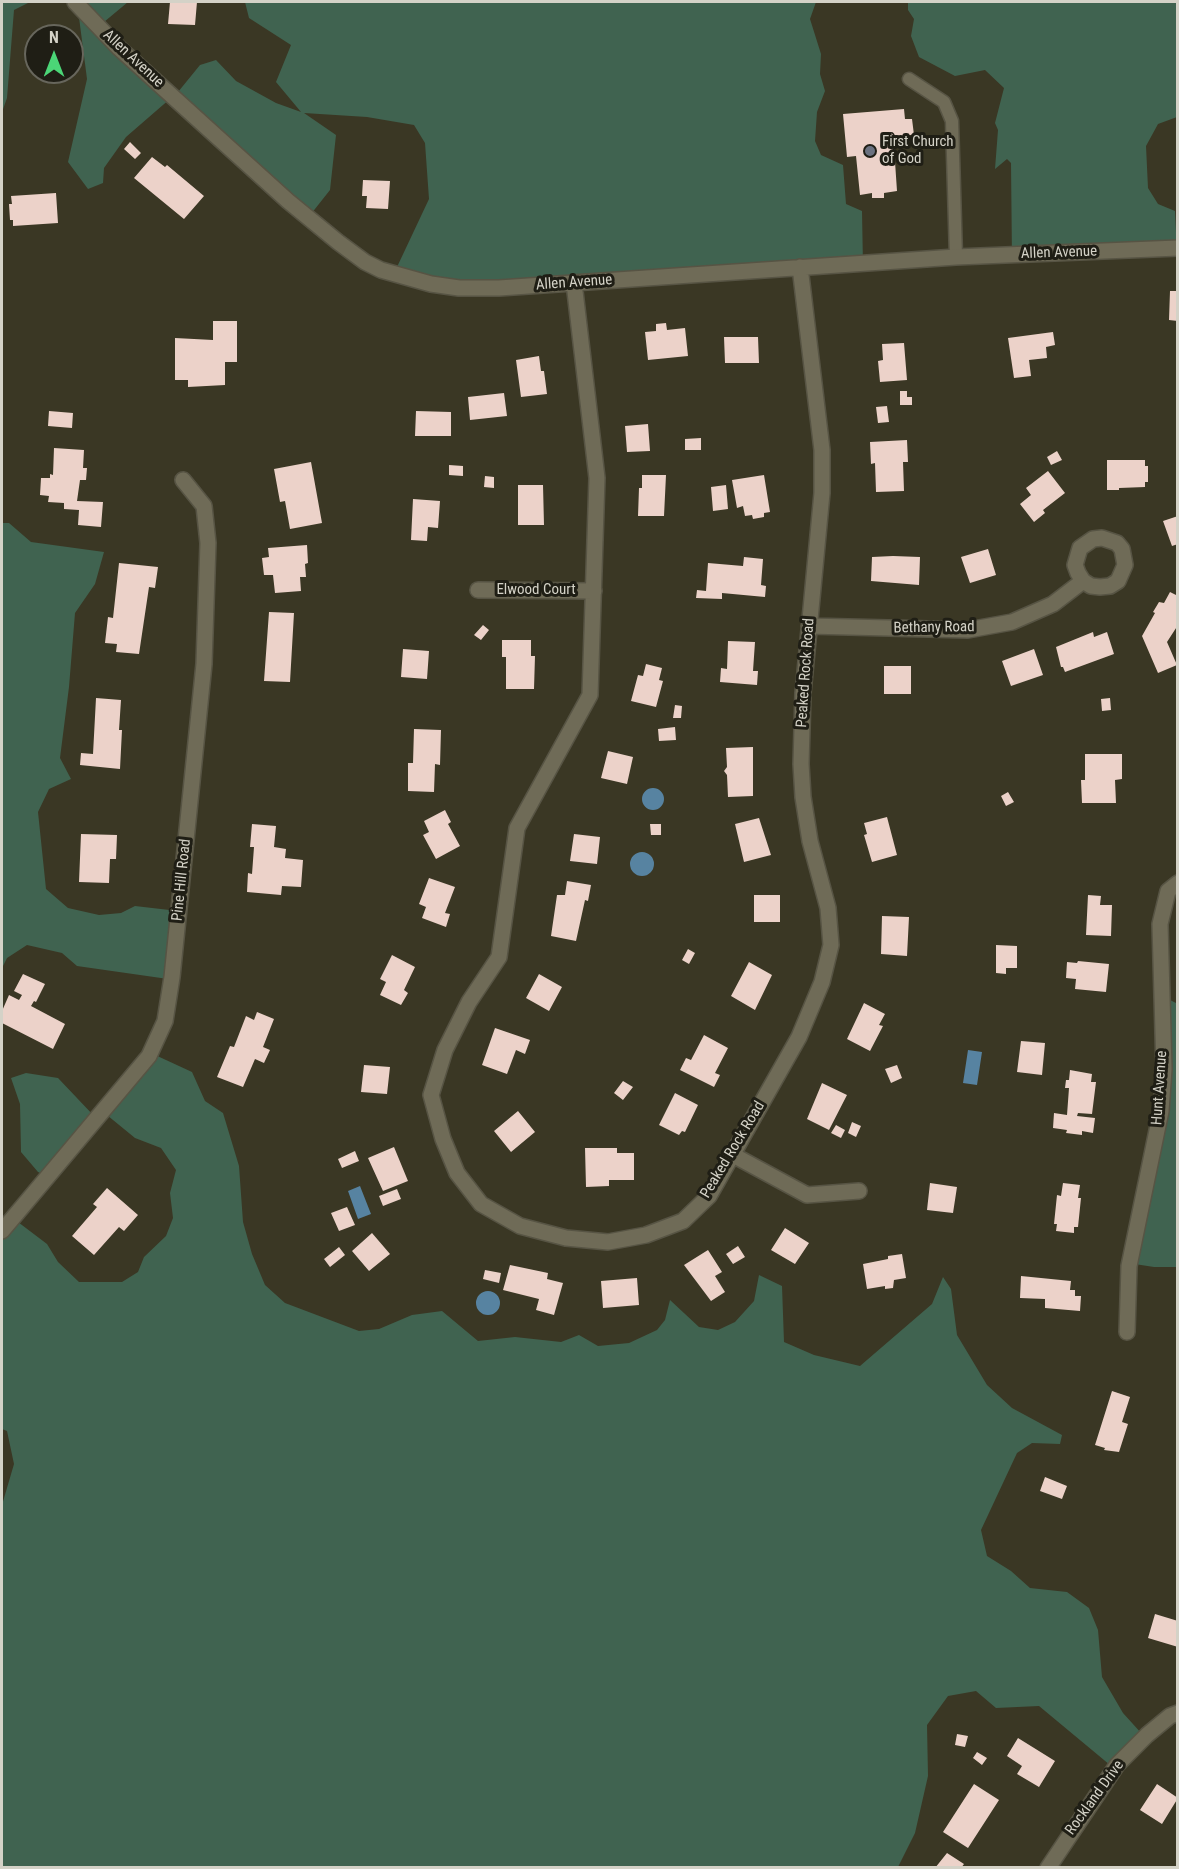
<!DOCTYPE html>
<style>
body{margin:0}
#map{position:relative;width:1179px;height:1869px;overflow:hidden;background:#3a3724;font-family:"Roboto Condensed",sans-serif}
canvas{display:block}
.frame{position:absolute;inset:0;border:3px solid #d4d2c7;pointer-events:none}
.north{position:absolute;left:24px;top:24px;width:60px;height:60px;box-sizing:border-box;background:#1f1e15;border:2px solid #67665c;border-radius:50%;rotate:0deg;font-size:16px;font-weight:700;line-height:24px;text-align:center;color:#d4d2c7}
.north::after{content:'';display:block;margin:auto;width:21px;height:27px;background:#4bd677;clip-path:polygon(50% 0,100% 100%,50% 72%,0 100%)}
</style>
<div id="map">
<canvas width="1179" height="1869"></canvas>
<div class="frame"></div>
<div class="north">N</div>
</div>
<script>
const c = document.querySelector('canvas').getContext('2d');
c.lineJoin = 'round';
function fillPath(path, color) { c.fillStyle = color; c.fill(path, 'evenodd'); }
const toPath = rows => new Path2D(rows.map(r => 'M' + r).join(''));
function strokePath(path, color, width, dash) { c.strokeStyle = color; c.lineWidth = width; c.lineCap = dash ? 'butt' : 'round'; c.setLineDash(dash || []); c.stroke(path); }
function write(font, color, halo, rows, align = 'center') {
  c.font = font + ' "Roboto Condensed",sans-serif'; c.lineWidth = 6; c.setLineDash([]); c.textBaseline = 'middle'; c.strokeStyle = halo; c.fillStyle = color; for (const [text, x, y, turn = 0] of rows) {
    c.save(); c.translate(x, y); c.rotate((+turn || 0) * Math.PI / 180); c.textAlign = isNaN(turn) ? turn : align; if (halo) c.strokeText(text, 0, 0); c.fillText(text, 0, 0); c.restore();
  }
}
const green = toPath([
 [2,2,30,2,14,10,7,98,2,112],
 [77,2,128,2,104,22,171,98,126,137,104,168,103,183,88,189,68,162,87,79],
 [245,2,816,2,810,19,821,54,820,74,825,91,817,112,815,141,821,155,843,165,846,204,862,211,863,266,451,284,397,267,429,199,425,143,414,125,367,117,304,113,336,135,330,190,311,214,178,92,200,65,216,60,236,81,276,103,301,112,276,82,291,45,249,18],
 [908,2,1177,2,1177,117,1158,124,1146,146,1148,188,1158,204,1175,211,1177,253,1012,260,1011,163,1007,159,995,169,998,130,995,123,1004,88,985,70,955,76,919,57,911,36,914,19,908,10],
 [2,523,9,523,31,542,104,552,95,584,75,613,69,687,60,758,71,779,49,789,38,812,46,889,68,908,99,915,121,913,135,906,178,911,168,979,77,966,62,953,27,945,7,958,2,968],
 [1168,999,1178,1004,1177,1267,1154,1267,1128,1263,1147,1180,1171,1033],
 [153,1054,192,1072,205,1101,223,1113,239,1166,243,1222,252,1254,265,1285,285,1303,359,1331,379,1329,412,1315,442,1311,478,1341,515,1337,561,1342,579,1335,598,1346,629,1343,657,1330,665,1320,670,1300,699,1327,718,1330,735,1322,754,1301,759,1275,782,1286,784,1342,814,1355,860,1366,932,1304,943,1277,951,1289,957,1335,987,1385,1012,1408,1062,1435,1060,1444,1032,1443,1017,1453,981,1530,987,1556,1011,1571,1030,1588,1067,1592,1089,1608,1098,1630,1102,1677,1123,1713,1142,1734,1110,1765,1039,1706,996,1708,976,1691,948,1696,927,1725,928,1776,915,1833,898,1867,2,1868,2,1505,14,1464,7,1431,2,1429,2,1227,14,1219,47,1244,58,1262,79,1282,122,1282,138,1272,144,1257,166,1236,173,1218,170,1193,176,1170,161,1148,135,1138,102,1111],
 [26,1073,58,1078,95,1117,45,1175,38,1172,21,1152,20,1104,11,1078]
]);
const water = toPath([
 '642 799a11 11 0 1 1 22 0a11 11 0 1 1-22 0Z',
 '630 864a12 12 0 1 1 24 0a12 12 0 1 1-24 0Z',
 [968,1050,982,1052,977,1085,963,1083],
 [360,1186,371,1214,358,1219,348,1191],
 '476 1303a12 12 0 1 1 24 0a12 12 0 1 1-24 0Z'
]);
const building = toPath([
 [170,2,197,2,195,25,168,24],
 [904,109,905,119,912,119,914,135,906,135,907,145,894,147,897,191,884,193,884,198,872,198,872,193,860,195,856,156,847,157,843,114],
 [130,142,141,153,135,159,124,149],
 [152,157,165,167,167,165,204,196,184,219,134,178],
 [363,180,390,181,388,209,366,208,367,196,362,196],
 [56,193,58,223,13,226,13,220,10,220,9,204,12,204,11,196],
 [1170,291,1178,291,1178,321,1169,320],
 [213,321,237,321,237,362,225,362,225,385,188,387,188,380,175,380,175,338,213,340],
 [666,323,667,330,685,328,688,356,648,360,645,332,656,331,656,324],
 [1053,332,1055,345,1046,347,1047,358,1029,360,1031,376,1014,378,1008,338],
 [724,337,758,337,759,363,725,363],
 [904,343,907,380,880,382,878,361,883,360,882,344],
 [539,356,541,371,544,371,547,394,521,397,516,360],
 [900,391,907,391,907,397,912,397,912,405,900,405],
 [504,393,507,416,470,420,468,397],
 [887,406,889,422,878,423,876,407],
 [49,411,73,413,72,428,48,426],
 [416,411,451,412,451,436,415,436],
 [648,424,650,451,627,452,625,426],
 [701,438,701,450,685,450,685,439],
 [907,440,908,462,903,462,904,491,876,492,875,463,871,464,870,442],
 [54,448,84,450,83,468,87,468,86,480,80,480,77,501,103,502,101,527,78,525,79,510,64,509,64,503,48,502,49,496,40,495,41,478,50,478,50,474,53,475],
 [1057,451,1062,460,1051,465,1047,457],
 [1107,460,1145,460,1145,466,1148,466,1148,482,1145,482,1145,487,1119,488,1119,490,1107,490],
 [311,462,322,523,290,529,285,501,280,502,274,469],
 [449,465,463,466,463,476,449,475],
 [1048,471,1065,493,1043,510,1045,513,1034,522,1020,504,1031,495,1026,488],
 [642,475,666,475,664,516,638,516,639,488,642,488],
 [764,475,770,512,764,513,764,517,753,519,752,515,745,516,743,506,737,508,732,480],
 [485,476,494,477,494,488,484,487],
 [518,485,543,485,544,525,518,525],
 [726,485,728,509,713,511,711,487],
 [413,499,440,501,438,528,428,527,427,541,411,540],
 [1178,516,1178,544,1172,546,1163,521],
 [307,545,308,563,305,564,306,577,300,577,301,591,275,593,273,575,264,575,262,558,269,557,268,548],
 [988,549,996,575,970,583,961,557],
 [893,556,920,557,919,585,871,581,872,557],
 [744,557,763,559,761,585,766,586,765,597,722,593,722,599,696,598,697,590,706,591,708,563,743,566],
 [119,563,158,567,155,588,149,587,139,654,116,652,117,644,105,643,108,617,113,618],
 [1170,592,1178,596,1178,625,1167,642,1177,665,1158,673,1142,636,1155,613,1153,612,1159,602,1164,603],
 [269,612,294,613,290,682,264,681],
 [483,625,489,630,481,640,474,635],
 [1093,632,1094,637,1107,632,1114,654,1065,672,1063,667,1061,667,1056,647],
 [502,640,531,640,531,656,535,656,534,689,506,689,506,657,502,657],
 [728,641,755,642,753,671,758,671,757,685,720,682,721,668,727,669],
 [403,649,429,651,427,679,401,677],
 [1034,649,1043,675,1011,686,1002,661],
 [646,664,662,668,659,680,663,681,656,707,631,701,638,675,643,676],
 [884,666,911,666,911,694,884,694],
 [96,698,121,700,119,730,122,730,120,769,80,765,81,753,93,754],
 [1110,698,1111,710,1102,711,1101,699],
 [675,705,682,706,681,718,673,718],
 [675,727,676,740,659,741,658,729],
 [414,729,441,730,440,765,435,764,434,792,408,791,408,763,413,763],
 [753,747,753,796,728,797,727,775,724,771,727,767,726,748],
 [608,751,633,757,627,784,601,778],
 [1085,754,1122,754,1122,779,1115,780,1116,803,1082,803,1081,780,1085,780],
 [1008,792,1014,802,1006,806,1001,796],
 [445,810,451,822,448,824,460,846,436,859,423,835,429,832,424,821],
 [887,817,897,855,872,862,864,835,867,834,864,823],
 [759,818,771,855,744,862,735,824],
 [252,824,276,826,274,847,286,849,285,858,303,860,301,887,282,886,281,895,247,892,248,873,252,874,254,847,250,847],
 [650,824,661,824,661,835,651,835],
 [81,834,117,835,116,859,110,859,109,883,79,882],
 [574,834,600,837,597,864,570,861],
 [429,878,455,887,445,913,450,914,446,927,422,918,426,907,419,904],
 [567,881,591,885,588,901,585,900,576,941,551,936,557,895,565,895],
 [754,895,780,895,780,922,754,922],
 [1088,895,1101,896,1100,905,1112,905,1111,936,1086,935],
 [882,916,909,917,907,956,881,954],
 [996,945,1017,946,1017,968,1006,968,1006,974,996,973],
 [688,949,695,953,689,964,682,960],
 [392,955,415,967,404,990,408,993,401,1005,380,995,386,982,380,979],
 [1078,961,1109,964,1106,992,1075,989,1076,979,1066,978,1067,962,1077,963],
 [749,962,772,975,755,1010,731,996],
 [23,974,45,984,36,1002,34,1001,31,1006,65,1024,53,1049,2,1023,2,1011,9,995,19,1000,22,995,14,991],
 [539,974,562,987,549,1011,526,998],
 [864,1003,885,1014,879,1025,883,1026,870,1051,847,1039],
 [257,1012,274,1019,263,1047,270,1050,264,1063,255,1059,243,1087,217,1077,230,1046,234,1047,246,1016,254,1020],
 [495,1028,530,1040,525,1054,516,1050,507,1074,482,1065],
 [704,1035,728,1048,715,1073,720,1075,714,1087,680,1070,686,1058,691,1060],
 [1021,1041,1045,1043,1042,1075,1017,1072],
 [364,1065,390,1067,387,1094,361,1092],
 [897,1065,902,1078,891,1083,885,1069],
 [1070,1070,1092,1074,1091,1082,1096,1082,1092,1114,1078,1113,1077,1116,1095,1118,1093,1133,1082,1131,1082,1135,1066,1133,1067,1130,1053,1128,1054,1113,1067,1115,1069,1088,1065,1088,1066,1080,1069,1080],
 [623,1081,633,1087,623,1100,614,1093],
 [822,1083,847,1095,829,1130,807,1119],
 [675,1093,698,1105,685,1132,682,1131,679,1135,659,1125],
 [518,1111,535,1132,511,1152,494,1131],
 [852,1122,861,1126,856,1137,848,1133],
 [836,1125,845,1130,841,1138,831,1133],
 [394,1147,408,1181,383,1191,368,1158],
 [585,1148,617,1148,617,1153,634,1153,634,1180,609,1180,609,1186,586,1187],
 [355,1151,359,1161,342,1168,338,1159],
 [930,1183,957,1187,953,1213,927,1210],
 [1063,1183,1080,1185,1078,1198,1081,1198,1078,1227,1074,1227,1074,1233,1056,1231,1057,1224,1054,1224,1057,1195,1061,1196],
 [107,1188,138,1215,124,1231,119,1227,94,1255,72,1236,97,1207,93,1204],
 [397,1189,401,1199,383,1206,379,1196],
 [347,1207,355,1225,339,1231,331,1213],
 [785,1228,809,1243,795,1264,771,1250],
 [372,1233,390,1254,369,1271,352,1251],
 [738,1246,745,1257,733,1264,726,1254],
 [339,1247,345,1255,330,1267,324,1259],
 [708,1250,722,1272,715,1276,725,1292,711,1301,684,1265],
 [902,1254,906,1278,894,1280,893,1288,885,1289,885,1286,867,1289,863,1264,888,1259,888,1256],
 [510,1265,548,1273,547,1279,563,1283,554,1315,536,1310,539,1299,503,1290],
 [485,1270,501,1273,499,1283,483,1279],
 [1021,1276,1071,1281,1070,1290,1075,1290,1075,1296,1081,1296,1080,1311,1045,1308,1045,1299,1020,1298],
 [637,1278,639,1305,603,1308,601,1281],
 [1112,1391,1130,1397,1122,1422,1128,1424,1119,1452,1104,1450,1105,1448,1095,1445],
 [1045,1477,1067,1486,1062,1499,1040,1491],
 [1155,1614,1178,1621,1178,1647,1148,1638],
 [957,1734,968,1736,965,1747,955,1745],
 [1018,1738,1055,1761,1039,1787,1017,1774,1022,1766,1007,1756],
 [977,1752,987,1758,982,1765,973,1758],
 [974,1784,999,1800,968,1848,943,1832],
 [1157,1784,1178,1798,1162,1824,1140,1810],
 [947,1853,964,1864,961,1868,935,1868]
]);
const lane = toPath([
 [909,79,944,102,952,121,956,257]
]);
const street = toPath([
 [75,2,119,48,288,201,338,242,365,262,381,270,431,284,459,288,499,288,956,257,1178,248],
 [574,283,597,478,590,695,517,828,499,957,469,1002,445,1050,431,1095,443,1139,457,1173,481,1204,520,1226,566,1238,608,1242,646,1235,683,1221,709,1196,799,1037,822,982,831,945,828,908,810,841,803,797,801,764,803,693,822,493,822,450,800,267],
 [478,590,594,591],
 [809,626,968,630,1012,622,1053,604,1083,581,1091,586,1100,587,1110,586,1118,581,1125,565,1122,549,1117,543,1102,538,1093,539,1080,548,1075,565,1078,573,1083,581],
 [733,1155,807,1195,859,1191],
 [2,1231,149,1056,165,1021,172,977,204,664,208,543,204,506,183,480],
 [1127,1332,1129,1266,1161,1111,1164,1069,1160,924,1168,891,1178,883],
 [1048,1868,1117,1765,1147,1735,1170,1716,1178,1713]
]);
const markers = [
 [870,151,6,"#6b7280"]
];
const streetNames = [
 ["Allen Avenue",133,59,43],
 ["Allen Avenue",1059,253,-2],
 ["Allen Avenue",574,283,-4],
 ["Elwood Court",536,590],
 ["Bethany Road",934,628,-1],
 ["Peaked Rock Road",806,673,-86],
 ["Pine Hill Road",182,880,-84],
 ["Hunt Avenue",1160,1088,-86],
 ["Peaked Rock Road",733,1150,-59],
 ["Rockland Drive",1095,1798,-54]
];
const poiNames = [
 ["First Church",882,142],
 ["of God",882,159]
];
fillPath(green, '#406350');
fillPath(water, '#5783a1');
fillPath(building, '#ecd2c9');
strokePath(lane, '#575444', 15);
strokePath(street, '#575444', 18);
strokePath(lane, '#6f6b57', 12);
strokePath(street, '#6f6b57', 15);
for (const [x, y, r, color] of markers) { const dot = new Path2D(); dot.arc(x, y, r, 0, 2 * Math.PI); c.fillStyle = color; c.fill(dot); strokePath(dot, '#1f1e15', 2); }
write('15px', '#d4d2c7', '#1f1e15', streetNames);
write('15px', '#d4d2c7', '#1f1e15', poiNames, 'left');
</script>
